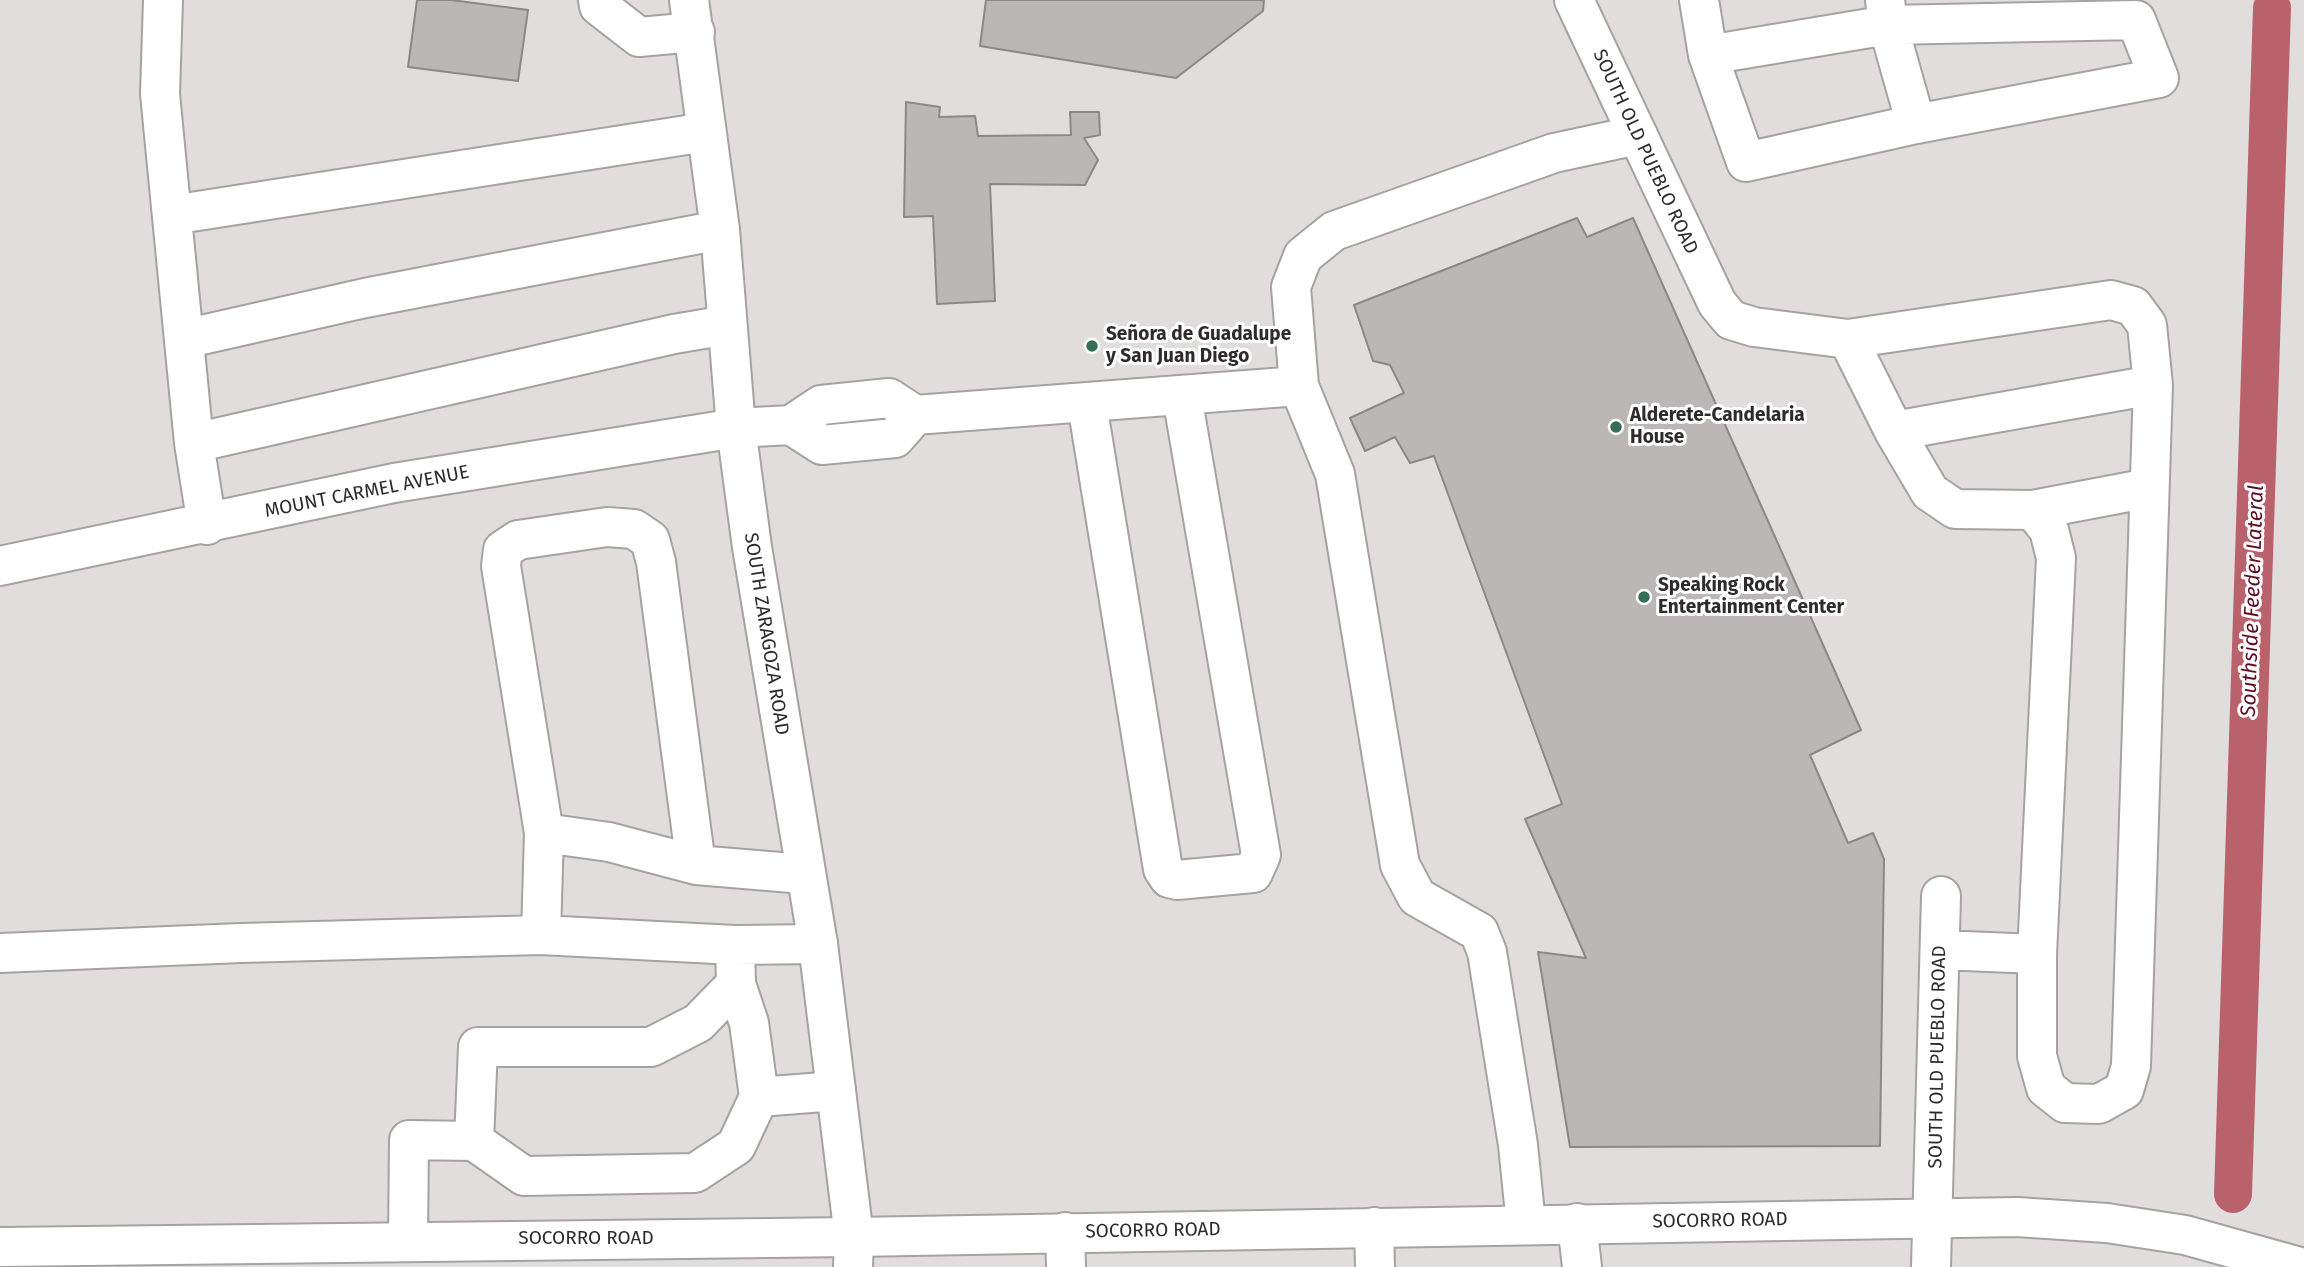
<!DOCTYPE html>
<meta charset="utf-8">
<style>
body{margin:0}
canvas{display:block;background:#e2dddd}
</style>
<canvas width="2304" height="1267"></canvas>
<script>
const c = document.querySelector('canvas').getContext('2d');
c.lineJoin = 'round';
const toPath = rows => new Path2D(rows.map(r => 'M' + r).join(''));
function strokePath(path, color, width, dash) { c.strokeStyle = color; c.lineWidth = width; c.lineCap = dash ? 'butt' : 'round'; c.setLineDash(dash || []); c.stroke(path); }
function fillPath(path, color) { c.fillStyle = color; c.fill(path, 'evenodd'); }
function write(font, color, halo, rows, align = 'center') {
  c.font = font + ' "Fira Sans",sans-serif'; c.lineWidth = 6; c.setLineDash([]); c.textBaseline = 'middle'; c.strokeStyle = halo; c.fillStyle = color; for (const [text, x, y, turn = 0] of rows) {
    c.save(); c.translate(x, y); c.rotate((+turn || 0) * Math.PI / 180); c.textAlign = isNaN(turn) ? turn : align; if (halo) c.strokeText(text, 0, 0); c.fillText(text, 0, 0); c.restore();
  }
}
const canal = toPath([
 [2233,1194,2272,8]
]);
const building = toPath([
 [417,0,451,0,528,10,518,81,408,67,417,0],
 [986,0,1264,0,1263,11,1176,78,980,46,986,0],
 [906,102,940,107,939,117,975,116,978,136,1071,135,1070,112,1099,112,1100,135,1084,138,1098,160,1085,185,990,184,995,301,937,304,933,216,904,217,906,102],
 [1577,218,1587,237,1633,218,1861,730,1810,755,1848,843,1873,833,1884,859,1880,1146,1570,1147,1538,952,1586,958,1525,819,1562,804,1434,456,1410,463,1395,437,1365,451,1350,418,1404,393,1390,365,1373,361,1354,305,1577,218]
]);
const minor = toPath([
 [163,0,160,94,194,443,207,525],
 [598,0,599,6,639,37,695,32],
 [1574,0,1717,303,1731,320,1754,327,1848,339,2111,300,2133,306,2147,325,2153,385,2131,1066,2124,1090,2099,1104,2065,1103,2046,1088,2037,1056,2037,954,2056,558,2049,530,2033,510,1955,509,1930,492,1894,431,1848,339],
 [1699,0,1708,55,1746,162,1916,124],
 [1708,55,1888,25,2136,20,2159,78,1916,124,1888,25,1885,0],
 [172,215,706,132],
 [184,339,365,298,720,230],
 [1299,386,1291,287,1303,256,1334,231,1554,153,1638,135],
 [1087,404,1163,869,1169,878,1177,880,1253,873,1261,855,1182,396],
 [915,415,1299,386,1335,474,1400,865,1417,897,1479,932,1487,952,1518,1145,1526,1224],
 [1894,431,2153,385],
 [194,443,674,334,727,325],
 [2033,510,2149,488],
 [0,566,394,483,736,428,791,425,821,405,889,398,915,415,895,438,822,445,791,425],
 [544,833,501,566,503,550,518,540,607,527,634,529,650,540,656,562,696,865],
 [541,935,544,833,609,842,696,865,804,874],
 [1940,950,2037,954],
 [0,953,241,943,541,935,735,945,818,944],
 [736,984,749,1023,759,1097,836,1091],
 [474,1141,524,1176,695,1173,736,1146,759,1097],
 [1577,1223,1582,1267],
 [1374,1227,1375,1267],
 [1065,1232,1066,1267],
 [408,1240,409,1140,474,1141,478,1047,651,1047,698,1023,736,984,735,945],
 [0,1247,854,1237],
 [1931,1267,1941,896]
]);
const major = toPath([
 [689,0,720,230,736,428,752,547,818,944,854,1237,853,1267],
 [854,1237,2017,1217,2107,1223,2185,1235,2300,1267]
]);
const markers = [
 [1092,346,7,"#356e56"],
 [1616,427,7,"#356e56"],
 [1644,597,7,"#356e56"]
];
const streetNames = [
 ["SOUTH OLD PUEBLO ROAD",1645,152,65],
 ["MOUNT CARMEL AVENUE",367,492,-11],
 ["SOUTH ZARAGOZA ROAD",766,634,81],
 ["SOUTH OLD PUEBLO ROAD",1938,1057,-89],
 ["SOCORRO ROAD",1720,1221,-1],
 ["SOCORRO ROAD",1153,1231,-1],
 ["SOCORRO ROAD",586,1239]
];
const poiNames = [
 ["Señora de Guadalupe",1106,335],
 ["y San Juan Diego",1106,357],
 ["Alderete-Candelaria",1630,416],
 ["House",1630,438],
 ["Speaking Rock",1658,586],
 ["Entertainment Center",1658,608]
];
const waterNames = [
 ["Southside Feeder Lateral",2253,601,-88]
];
strokePath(canal, '#ba626c', 38);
fillPath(building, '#bcb7b7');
strokePath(building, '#8d8888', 2);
strokePath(minor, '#a7a2a2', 42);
strokePath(major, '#a7a2a2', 42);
strokePath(minor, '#fff', 38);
strokePath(major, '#fff', 38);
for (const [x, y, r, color] of markers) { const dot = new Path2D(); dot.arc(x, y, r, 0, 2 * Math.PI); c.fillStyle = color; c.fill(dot); strokePath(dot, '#fff', 2.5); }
write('19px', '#2d2b2b', '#fff', streetNames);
write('bold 19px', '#2d2b2b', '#fff', poiNames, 'left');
write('italic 21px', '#600c20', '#fff', waterNames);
</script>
